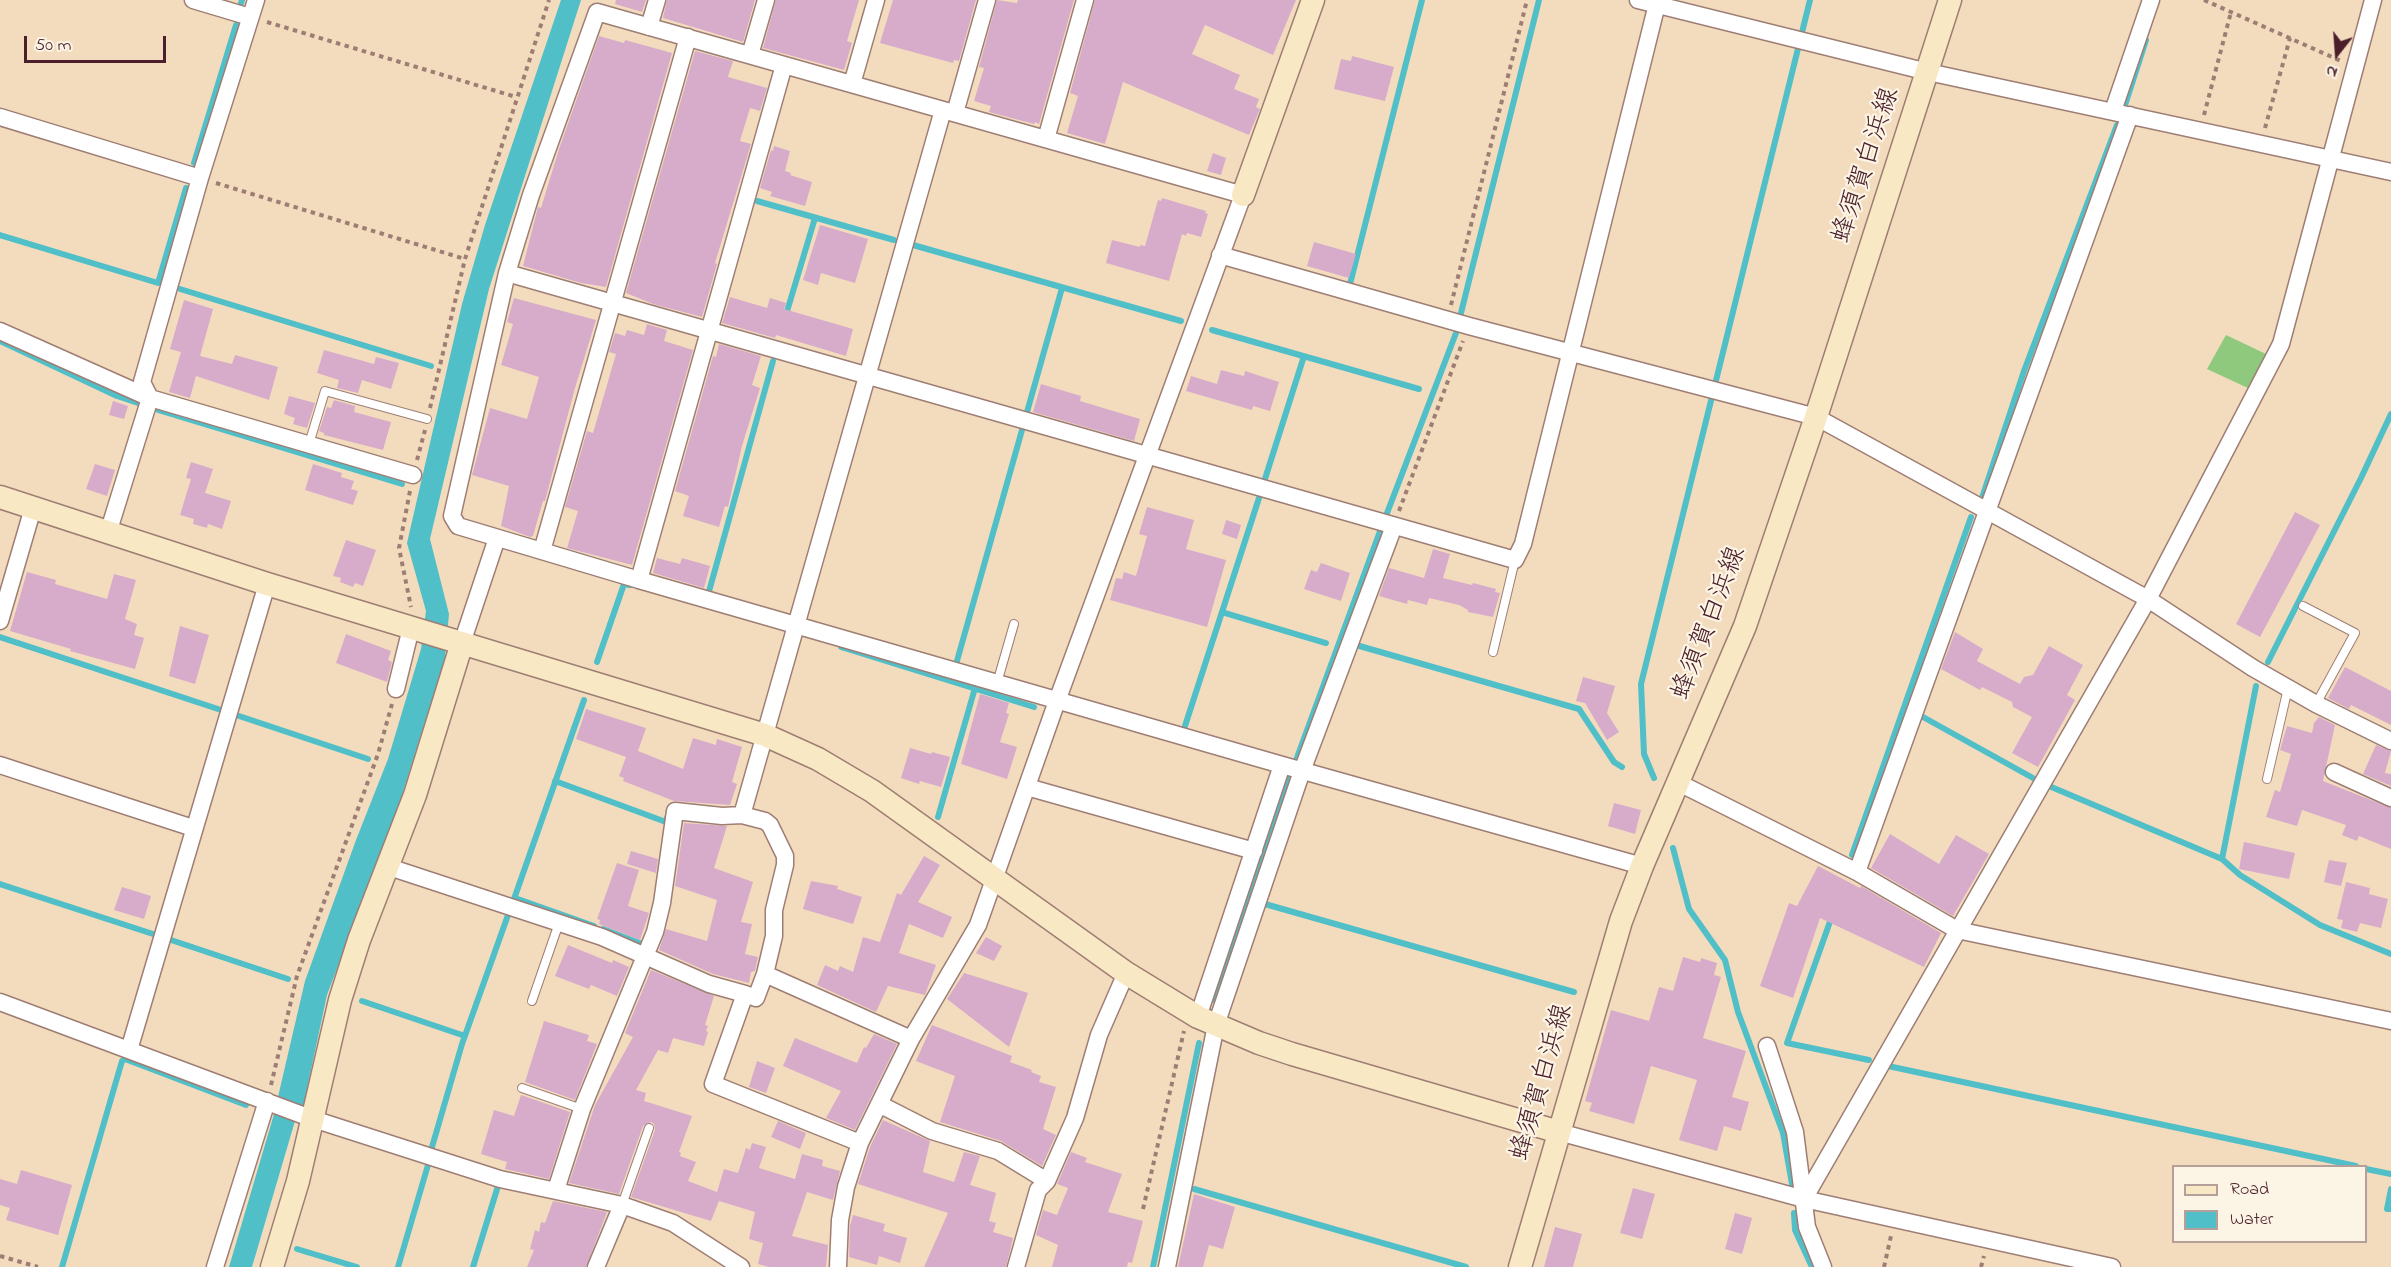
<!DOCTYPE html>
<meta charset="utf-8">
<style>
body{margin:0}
#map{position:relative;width:2391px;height:1267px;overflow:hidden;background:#f3dcbd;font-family:"Indie Flower",sans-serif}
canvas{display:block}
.legend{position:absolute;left:2172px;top:1165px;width:195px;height:78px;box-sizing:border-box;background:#fcf5e5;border:2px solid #b59f9b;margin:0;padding:8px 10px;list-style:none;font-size:18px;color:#4a1f2b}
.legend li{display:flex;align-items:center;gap:12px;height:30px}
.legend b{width:30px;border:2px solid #b59f9b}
.north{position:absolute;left:2307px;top:24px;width:60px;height:60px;-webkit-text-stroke:4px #fcf5e5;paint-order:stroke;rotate:197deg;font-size:16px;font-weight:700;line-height:24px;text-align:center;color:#4a1f2b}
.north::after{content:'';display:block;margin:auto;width:21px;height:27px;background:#4a1f2b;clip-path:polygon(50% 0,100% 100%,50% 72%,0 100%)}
.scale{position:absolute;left:24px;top:36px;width:142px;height:27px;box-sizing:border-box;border:3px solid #4a1f2b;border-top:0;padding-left:8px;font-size:18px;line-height:21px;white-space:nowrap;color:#4a1f2b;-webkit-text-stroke:4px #fcf5e5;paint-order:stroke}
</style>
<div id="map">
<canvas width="2391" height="1267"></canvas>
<ul class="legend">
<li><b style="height:8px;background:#f8e8c3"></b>Road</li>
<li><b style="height:16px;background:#51bfc8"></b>Water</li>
</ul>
<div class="north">N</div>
<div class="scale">50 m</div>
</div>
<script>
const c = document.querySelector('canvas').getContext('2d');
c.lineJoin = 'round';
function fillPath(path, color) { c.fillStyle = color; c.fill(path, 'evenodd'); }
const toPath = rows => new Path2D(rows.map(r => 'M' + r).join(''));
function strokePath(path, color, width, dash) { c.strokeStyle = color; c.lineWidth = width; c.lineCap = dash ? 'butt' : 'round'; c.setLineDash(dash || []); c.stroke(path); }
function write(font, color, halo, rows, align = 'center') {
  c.font = font + ' "Indie Flower","Klee One",sans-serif'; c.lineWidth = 4.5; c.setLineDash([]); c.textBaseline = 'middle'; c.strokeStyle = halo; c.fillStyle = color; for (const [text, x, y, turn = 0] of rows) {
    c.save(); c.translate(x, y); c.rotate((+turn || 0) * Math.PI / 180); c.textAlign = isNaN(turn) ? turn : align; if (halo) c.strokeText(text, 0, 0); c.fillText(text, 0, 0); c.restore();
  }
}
const green = toPath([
 [2226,335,2268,355,2250,389,2207,369]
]);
const water = toPath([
 [561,0,581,0,489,289,430,539,449,614,445,658,401,798,327,995,303,1107,295,1121,252,1267,229,1267,274,1114,305,981,356,840,388,759,421,649,426,611,407,543,462,304,485,225]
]);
const stream = toPath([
 [241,3,242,0],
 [2125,105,2146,40],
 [194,163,236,25],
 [757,201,894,240],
 [0,235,158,283,186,188],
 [913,245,1181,321],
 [1350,284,1422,0],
 [180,289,431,366],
 [785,318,815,218],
 [1212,330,1419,389],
 [0,341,117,396,138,403],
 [158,410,402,484],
 [1027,412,1062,288],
 [1264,482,1304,356],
 [1982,498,2024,371,2117,125],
 [708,595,773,361],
 [1222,612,1326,643],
 [0,637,221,710],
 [1356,645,1579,709,1614,762,1622,767],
 [841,647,1034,707],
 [597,662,624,584,630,585],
 [2268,662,2361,478,2391,414],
 [955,668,1022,430],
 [236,715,368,759],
 [1923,717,2033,778],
 [1184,729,1259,498],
 [1654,778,1644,754,1641,684,1810,0],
 [555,781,666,822,667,818],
 [2049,786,2222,859,2240,875,2320,925,2391,954],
 [938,817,975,688],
 [1673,848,1689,909,1725,960,1738,1012,1783,1133,1792,1184],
 [1852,855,1971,517],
 [2222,859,2256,686],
 [0,884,153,934],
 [515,898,594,926],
 [514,899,584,700],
 [1265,904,1574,992],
 [1832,916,1787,1043,1869,1060],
 [603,929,642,944],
 [171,940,288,979],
 [1214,1000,1298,755,1379,534,1456,333,1539,0],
 [362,1001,465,1036],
 [1888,1066,2356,1166],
 [432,1147,462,1044,508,915],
 [2366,1169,2391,1174],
 [1194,1189,1466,1267],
 [2391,1189,2387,1209,2391,1209],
 [1794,1213,1795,1230,1812,1267],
 [297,1249,357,1267],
 [62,1267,122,1061,125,1059,246,1105],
 [398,1267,428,1165],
 [473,1267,498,1186],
 [1153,1267,1199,1043]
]);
const building = toPath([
 [616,0,646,0,642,12,615,4],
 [667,0,755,0,743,42,663,18],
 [776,0,859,0,847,41,852,43,844,70,763,48],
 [893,0,976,0,959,61,954,60,953,63,880,43],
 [997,0,1017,3,1018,0,1074,0,1039,124,1035,122,1034,124,989,112,991,106,974,101,984,68,979,67],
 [1095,0,1296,0,1273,55,1205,25,1192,54,1240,75,1234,89,1259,99,1256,107,1260,109,1249,135,1123,82,1105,144,1067,133,1078,96,1070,93],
 [599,36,624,43,625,40,672,53,606,287,581,283,523,266,538,207,541,208,559,149],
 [695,51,733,61,728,77,767,88,760,111,750,108,740,141,751,144,715,263,717,264,702,317,653,304,626,293],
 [1352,56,1394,67,1385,101,1334,89,1341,59,1351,61],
 [774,146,790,151,785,171,791,173,790,175,812,182,805,206,770,196,772,192,760,188,771,150,773,151],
 [1213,153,1226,158,1221,175,1207,171],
 [1162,198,1206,211,1205,213,1208,214,1201,237,1187,233,1186,236,1182,234,1169,281,1106,263,1112,240,1140,247,1140,245,1145,246,1158,200,1161,201],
 [820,225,868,239,855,283,821,273,818,285,803,280],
 [1314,242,1356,254,1349,278,1307,266],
 [730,297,767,308,770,298,786,303,784,309,853,329,846,356,776,335,775,338,722,323],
 [514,298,596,320,575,388,545,501,543,501,533,536,530,537,501,526,509,486,472,475,490,408,527,419,539,377,501,365,513,324,507,322],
 [184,300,213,309,200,356,232,364,235,355,278,367,269,400,196,376,190,398,169,392,181,352,170,349],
 [647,324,667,330,664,341,693,350,632,565,567,548,578,511,565,507,587,431,593,433,616,354,609,352,615,333,625,336,627,330,644,335],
 [719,344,761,356,752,385,760,388,742,446,728,507,725,506,719,527,683,516,689,496,675,491,713,356,716,357],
 [324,350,374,364,376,357,399,363,391,389,362,380,358,393,337,388,339,380,317,373],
 [1221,370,1244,376,1245,371,1279,382,1270,411,1253,406,1252,410,1186,391,1191,376,1217,384],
 [1041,384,1081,396,1080,401,1140,419,1134,441,1033,412],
 [289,396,315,403,307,428,293,424,295,418,284,414],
 [334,400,355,406,354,412,391,422,383,450,324,435,324,433,319,431,327,407,331,408],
 [113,401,128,406,124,419,109,415],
 [191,462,213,469,205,493,231,501,222,529,208,524,207,528,193,524,194,519,180,515,191,479,186,478],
 [95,464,115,470,107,496,86,489],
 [313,464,342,473,341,477,354,481,351,489,358,491,353,505,305,490],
 [1147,507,1194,520,1186,549,1226,560,1207,627,1110,600,1116,578,1122,579,1124,572,1136,576,1147,536,1139,534],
 [2295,512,2320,525,2260,637,2236,624],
 [1226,520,1241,525,1237,539,1222,534],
 [346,540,376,550,363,586,355,583,353,587,340,582,341,578,333,576],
 [1433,549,1450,554,1443,578,1472,585,1473,583,1496,589,1495,592,1500,593,1493,617,1468,612,1468,610,1459,605,1429,598,1427,605,1408,600,1407,604,1379,596,1389,568,1424,578],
 [657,558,680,564,682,558,710,566,704,588,653,573],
 [1321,563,1350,573,1341,601,1304,589,1311,570,1317,572],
 [27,572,56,580,55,584,107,599,114,574,136,580,125,619,137,624,134,635,144,638,135,669,70,651,71,649,10,631],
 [180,626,209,635,195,684,169,676],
 [1955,632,1983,649,1977,661,2020,684,2024,677,2033,675,2049,646,2083,665,2067,695,2075,700,2038,767,2012,753,2032,717,2013,707,2012,702,1982,687,1980,690,1941,669],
 [346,634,391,651,388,660,392,662,387,682,336,663],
 [2345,667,2391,691,2391,725,2351,705,2349,709,2328,698],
 [1583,677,1615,686,1607,713,1619,732,1607,740,1585,703,1576,701],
 [980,694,1009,703,1006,713,1009,714,1000,742,1017,747,1007,779,961,764],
 [586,709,646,728,638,751,683,769,693,738,716,745,717,739,742,747,732,782,737,784,730,805,674,801,623,781,624,778,619,776,626,757,576,739],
 [2319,717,2335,725,2323,781,2391,808,2391,849,2359,836,2357,841,2342,835,2346,825,2302,810,2297,826,2266,817,2275,790,2280,792,2291,754,2280,750,2287,726,2312,733,2314,723],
 [2376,745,2391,751,2385,773,2391,774,2391,786,2363,774],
 [910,748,931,754,932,752,950,757,941,787,920,781,919,784,901,778],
 [1614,803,1641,810,1635,834,1608,826],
 [684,823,727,826,714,868,753,882,741,922,752,924,745,954,758,957,755,971,751,972,749,983,713,974,659,950,666,929,707,941,717,900,675,886],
 [1890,834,1939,864,1956,835,1989,854,1953,916,1871,868],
 [2244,842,2295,853,2289,879,2239,869],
 [631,851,658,859,656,873,627,864],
 [924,856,940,865,918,902,952,917,943,938,909,924,899,953,936,965,925,995,888,986,876,1012,817,985,825,965,838,971,840,966,853,972,863,937,880,942,897,893,901,895],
 [2329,860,2347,863,2341,886,2324,882],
 [617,863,639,870,628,906,649,913,640,940,599,924,600,920,597,919],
 [1818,866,1860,888,1861,886,1941,933,1924,967,1820,918,1793,998,1760,986,1789,903,1797,906],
 [811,881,838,886,837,889,862,897,853,924,803,909],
 [2346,882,2370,888,2369,894,2388,899,2381,928,2360,923,2357,932,2341,928,2343,920,2337,919],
 [122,887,151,896,144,919,114,910],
 [986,937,1002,946,994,961,976,953],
 [568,945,612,963,613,960,629,967,617,996,591,985,589,989,555,976],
 [1683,957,1700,962,1701,958,1717,963,1714,975,1721,977,1703,1038,1746,1051,1732,1097,1749,1102,1741,1131,1724,1126,1717,1151,1679,1140,1697,1080,1651,1066,1634,1124,1589,1111,1592,1103,1585,1101,1611,1010,1649,1021,1659,987,1673,991],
 [651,970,714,996,705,1025,708,1026,706,1031,708,1032,704,1046,673,1038,668,1053,658,1050,636,1090,646,1093,644,1101,692,1116,679,1152,681,1153,680,1156,696,1162,688,1181,717,1192,724,1169,738,1173,746,1148,750,1150,752,1143,766,1147,759,1168,795,1179,802,1154,823,1160,822,1166,840,1171,833,1200,807,1192,792,1236,828,1245,826,1267,769,1267,758,1264,763,1243,749,1239,755,1212,719,1201,711,1221,631,1197,655,1130,654,1124,651,1122,643,1126,619,1194,569,1183,595,1105,633,1037,625,1033],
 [964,973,1028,993,1009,1047,947,999],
 [544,1021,589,1035,587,1041,597,1044,575,1100,525,1082],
 [932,1025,1012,1056,1010,1062,1032,1070,1031,1072,1041,1076,1039,1082,1056,1087,1043,1129,1056,1135,1042,1166,1001,1141,940,1122,955,1076,916,1061],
 [874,1034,897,1044,855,1130,826,1118,841,1091,783,1066,795,1038,857,1063,864,1047,866,1048],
 [757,1061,775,1068,766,1093,749,1087],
 [521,1095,570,1112,549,1179,505,1169,507,1162,481,1154,494,1110,514,1116],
 [883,1120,930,1141,923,1172,954,1182,964,1152,980,1156,970,1185,996,1193,989,1221,996,1223,993,1232,1013,1238,1006,1267,924,1267,948,1213,858,1184,870,1147],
 [778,1121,806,1133,800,1149,771,1137],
 [1071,1152,1087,1158,1085,1162,1122,1174,1108,1212,1143,1221,1132,1263,1128,1262,1127,1267,1052,1267,1058,1245,1036,1235,1043,1210,1057,1215,1068,1188,1057,1184],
 [21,1170,72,1185,58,1235,6,1220,10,1208,0,1205,0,1179,17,1184],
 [1633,1188,1655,1194,1642,1239,1620,1233],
 [1194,1194,1235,1207,1223,1249,1209,1245,1203,1267,1178,1267],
 [553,1201,607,1212,586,1267,527,1267,534,1250,530,1249,535,1230,539,1232,541,1222,545,1223],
 [1735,1213,1752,1218,1742,1254,1725,1249],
 [853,1215,885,1224,883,1231,907,1238,900,1263,879,1256,877,1265,849,1257,850,1226],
 [1555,1227,1582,1234,1573,1267,1544,1267]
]);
const path = toPath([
 [2204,0,2341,61],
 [267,22,516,97],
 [2204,115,2231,12],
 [2265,128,2290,38],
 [216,183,465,259],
 [1451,305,1527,0],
 [430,408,465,259,549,0],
 [417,460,425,430],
 [410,491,399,548,411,607],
 [1399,511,1463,341],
 [271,1085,297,976,378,754,392,704],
 [1143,1209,1184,1031],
 [0,1256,38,1267],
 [1884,1267,1891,1236],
 [1981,1267,1984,1256]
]);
const lane = toPath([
 [309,444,325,391,427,419],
 [2303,606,2355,633,2316,704],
 [1493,652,1515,560],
 [997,683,1014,624],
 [2267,779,2288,688],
 [532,1001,559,923],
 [522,1088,582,1109],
 [622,1205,649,1128]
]);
const street = toPath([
 [193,0,250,17],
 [1638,0,1928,72,2391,172],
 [649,27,657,0],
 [750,55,766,0],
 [784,65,639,580,458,526,452,516,507,273,531,195,597,12,1243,195,1057,701,978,925,911,1039,860,1143,846,1187,840,1220,838,1267],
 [852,84,876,0],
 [2113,111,2151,0],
 [955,113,987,0],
 [0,117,200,178],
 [1046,139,1085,0],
 [1220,255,1469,326,1816,417,2148,599,2253,668,2316,704,2391,741],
 [507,273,1515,560,1523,544,1658,0],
 [0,331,150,398,413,475],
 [108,533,150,398,142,382,200,178,256,0],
 [542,551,688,37],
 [639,580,1282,765,1642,866],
 [0,621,33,508],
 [462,643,497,538],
 [396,689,411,628],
 [0,765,193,828],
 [2334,772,2391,798],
 [1677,782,1857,872,1957,930,2391,1021],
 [1027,787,1254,851],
 [389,867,602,937,709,984,745,994,713,1084,860,1143],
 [1857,872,2130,115],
 [765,974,911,1039],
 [745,994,756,998,765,974,774,936,774,910,785,865,785,856,770,825,765,821,742,815,943,110],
 [0,1002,313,1119,500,1179,622,1205,673,1223,741,1267],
 [1198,1017,1282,765],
 [1767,1046,1795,1132,1807,1227,1823,1267],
 [129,1050,267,584],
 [879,1104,932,1131,998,1151,1047,1181,1075,1118,1099,1035,1126,973],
 [1559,1132,1804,1199,2112,1267],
 [556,1190,582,1109,655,932,662,903,675,811,722,816,742,815],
 [1804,1199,2148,599,2281,344,2373,0],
 [215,1267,267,1101],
 [596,1267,622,1205],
 [1016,1267,1038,1190,1047,1181],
 [1167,1267,1216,1025,1302,771,1394,526]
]);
const secondary = toPath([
 [1243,195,1313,0],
 [0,497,267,584,765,735,818,759,872,791,1126,973,1198,1017,1259,1043,1292,1054,1559,1132],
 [272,1267,298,1181,340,1000,359,940,415,795,462,643],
 [1520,1267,1621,921,1642,866,1745,626,1816,417,1950,0]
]);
const streetNames = [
 ["蜂須賀白浜線",1868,166,-72],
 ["蜂須賀白浜線",1711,624,-69],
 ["蜂須賀白浜線",1544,1083,-74]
];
fillPath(green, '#8ec97d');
fillPath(water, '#51bfc8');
strokePath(stream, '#51bfc8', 6);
fillPath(building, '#d7accb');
strokePath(lane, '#9e7e74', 10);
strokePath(street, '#9e7e74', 19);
strokePath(secondary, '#9e7e74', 25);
strokePath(path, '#9e7e74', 4, [4.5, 4.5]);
strokePath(lane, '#fff', 8);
strokePath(street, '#fff', 16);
strokePath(secondary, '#f8e8c3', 22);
write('27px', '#4a1f2b', '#fcf5e5', streetNames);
</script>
